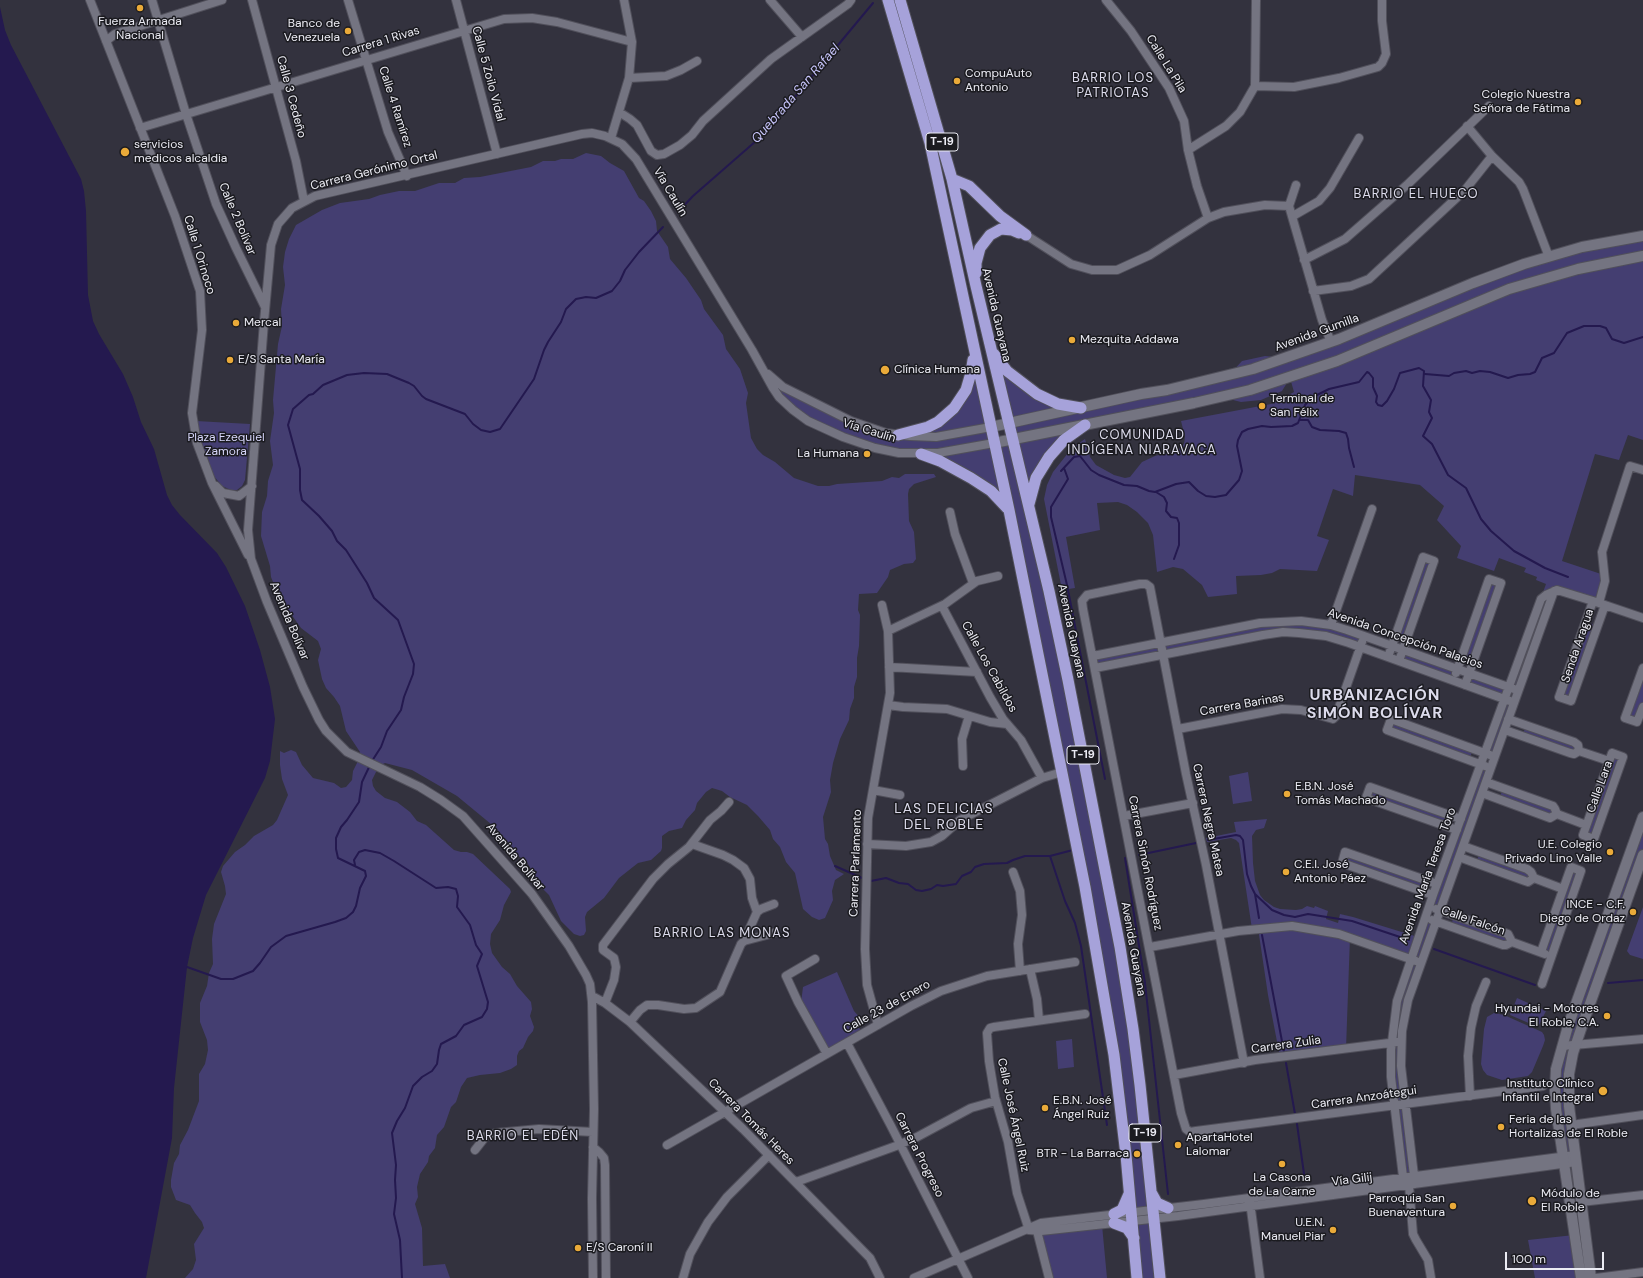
<!DOCTYPE html>
<meta charset="utf-8">
<style>
body{margin:0}
#map{position:relative;width:1643px;height:1278px;overflow:hidden;background:#33323e;font-family:"DM Sans",sans-serif}
canvas{display:block}
.scale{position:absolute;left:1505px;top:1252px;width:99px;height:18px;box-sizing:border-box;border:2px solid #ebebf3;border-top:0;padding-left:5px;font-size:12px;line-height:14px;white-space:nowrap;color:#ebebf3;-webkit-text-stroke:3px #1b1b20;paint-order:stroke}
</style>
<div id="map">
<canvas width="1643" height="1278"></canvas>
<div class="scale">100 m</div>
</div>
<script>
const c = document.querySelector('canvas').getContext('2d');
c.lineJoin = 'round';
function fillPath(path, color) { c.fillStyle = color; c.fill(path, 'evenodd'); }
const toPath = rows => new Path2D(rows.map(r => 'M' + r).join(''));
function strokePath(path, color, width, dash) { c.strokeStyle = color; c.lineWidth = width; c.lineCap = dash ? 'butt' : 'round'; c.setLineDash(dash || []); c.stroke(path); }
function write(font, color, halo, rows, align = 'center') {
  c.font = font + ' "DM Sans",sans-serif'; c.lineWidth = 3; c.setLineDash([]); c.textBaseline = 'middle'; c.strokeStyle = halo; c.fillStyle = color; for (const [text, x, y, turn = 0] of rows) {
    c.save(); c.translate(x, y); c.rotate((+turn || 0) * Math.PI / 180); c.textAlign = isNaN(turn) ? turn : align; if (halo) c.strokeText(text, 0, 0); c.fillText(text, 0, 0); c.restore();
  }
}
const green = toPath([
 [586,153,601,156,610,163,624,171,639,198,644,201,651,211,656,221,657,231,668,247,670,259,686,278,701,300,704,309,723,335,726,349,740,369,748,393,746,403,751,438,757,449,763,455,775,462,794,478,818,486,829,486,837,484,882,481,892,477,899,478,905,474,934,474,936,477,914,484,909,489,908,494,909,521,914,532,916,559,913,563,904,564,890,570,888,577,877,593,859,594,858,610,860,615,859,646,857,658,857,677,854,687,854,698,850,709,849,720,840,739,833,763,830,780,831,792,823,817,825,839,828,844,830,856,836,870,844,874,835,880,832,891,833,900,825,918,819,920,812,917,803,909,795,873,786,862,780,847,773,839,770,830,758,816,747,805,730,797,722,791,712,788,706,792,697,803,695,810,686,820,682,828,669,831,662,836,662,848,661,851,651,860,638,863,619,878,604,898,587,912,585,917,586,931,584,935,580,936,574,934,561,921,549,895,540,886,527,862,517,855,497,829,457,796,412,770,385,763,379,766,372,780,373,786,376,791,385,798,397,802,410,812,417,821,426,825,454,850,461,852,467,852,473,854,510,889,511,892,504,905,500,920,491,934,490,944,492,953,502,967,510,974,517,986,531,1002,532,1009,530,1016,534,1027,533,1031,528,1037,523,1048,519,1051,517,1056,517,1065,511,1069,500,1073,480,1075,467,1078,461,1087,456,1102,451,1107,444,1127,437,1135,435,1148,429,1156,428,1162,420,1174,417,1187,418,1197,415,1204,422,1228,423,1266,445,1264,450,1278,185,1278,193,1269,196,1260,194,1244,204,1228,202,1222,195,1213,190,1205,176,1200,171,1187,171,1180,174,1163,179,1154,180,1145,188,1130,199,1101,199,1074,205,1064,208,1050,207,1040,200,1022,200,1003,207,986,209,973,213,964,212,939,214,924,226,894,225,886,221,872,223,866,235,852,245,845,254,836,273,825,277,820,288,795,282,779,280,765,280,751,284,753,291,750,296,752,302,765,313,778,334,783,341,788,346,787,352,780,353,771,360,757,360,752,346,731,340,706,334,697,326,688,322,679,318,660,321,649,318,641,301,628,291,614,287,612,282,595,275,587,271,577,270,566,261,536,262,512,267,496,268,481,273,465,270,441,274,413,273,400,278,344,282,326,281,309,285,285,283,267,285,252,289,239,296,225,322,210,340,203,369,199,380,195,399,191,415,191,439,183,455,183,464,178,480,177,531,167,543,161,555,161,561,159,573,159],
 [1643,236,1643,440,1628,435,1619,460,1595,454,1562,561,1604,575,1599,603,1557,588,1519,691,1509,687,1505,699,1514,703,1495,757,1485,753,1505,699,1465,685,1470,673,1509,687,1546,584,1536,580,1537,577,1524,572,1526,568,1499,558,1494,571,1457,558,1461,546,1437,520,1444,506,1420,485,1355,475,1353,496,1333,489,1317,536,1329,540,1317,571,1280,569,1272,573,1261,575,1236,576,1237,594,1208,597,1202,585,1183,569,1173,567,1157,572,1153,535,1148,523,1137,512,1127,505,1118,502,1097,503,1100,530,1066,537,1075,588,1062,590,1044,499,1047,485,1053,472,1072,448,1085,439,1090,457,1096,465,1114,475,1125,478,1130,477,1142,462,1155,456,1178,450,1184,444,1185,437,1181,421,1271,404,1294,392,1290,378,1282,391,1261,400,1241,402,1221,397,1085,425,1064,440,1030,498,1120,947,1153,1210,1402,1178,1392,1088,1393,1031,1411,959,1350,937,1346,1049,1280,1057,1268,995,1258,928,1252,929,1239,843,1236,840,1231,838,1207,842,1206,838,1236,832,1234,822,1267,819,1264,828,1256,830,1252,836,1253,863,1255,881,1260,895,1264,900,1274,907,1280,909,1296,910,1302,909,1307,906,1314,908,1315,906,1328,911,1326,919,1338,923,1340,914,1353,917,1418,937,1426,917,1436,921,1411,991,1401,1042,1414,1176,1563,1156,1555,1079,1643,817,1643,855,1573,1053,1575,1155,1404,1185,1154,1218,1160,1278,1137,1278,1132,1221,1102,1225,1107,1278,1049,1278,1035,1226,1131,1212,1114,1055,1009,510,991,491,912,454,843,437,785,403,774,380,783,387,886,433,911,432,954,408,974,351,994,443,1012,440,990,346,1007,371,1068,406,1229,375,1242,361,1265,356,1285,358,1495,274],
 [1153,1210,1154,1218,1132,1221,1132,1212],
 [196,421,250,424,245,480,242,486,237,490,231,490,222,486,213,475,206,459],
 [1423,557,1434,561,1408,637,1397,632],
 [1489,579,1501,583,1474,661,1462,656],
 [1301,621,1364,636,1360,647,1300,633,1095,668,1093,656,1260,623],
 [1586,622,1598,626,1571,701,1559,697],
 [1403,650,1458,669,1454,681,1399,661],
 [1643,668,1643,707,1637,722,1625,718],
 [1391,719,1473,749,1469,760,1387,730],
 [1526,726,1574,742,1577,753,1522,736],
 [1612,753,1623,757,1594,839,1583,835],
 [1481,764,1491,768,1439,910,1429,907],
 [1248,772,1252,801,1233,804,1229,776],
 [1370,787,1448,814,1444,825,1366,798],
 [1503,788,1553,806,1555,817,1499,800],
 [1345,852,1426,880,1422,891,1342,863],
 [1480,852,1527,869,1531,881,1476,863],
 [1571,867,1581,871,1552,956,1541,952],
 [1643,907,1643,959,1630,955,1627,951],
 [1454,915,1508,934,1509,944,1451,926],
 [837,972,854,1011,861,1019,857,1024,863,1034,827,1054,801,1003,803,987],
 [1517,998,1546,1011,1538,1027,1510,1015],
 [1494,1013,1504,1015,1542,1032,1544,1035,1545,1040,1543,1046,1532,1072,1528,1076,1502,1080,1487,1075,1483,1070,1481,1064,1484,1029,1487,1017],
 [1072,1039,1074,1067,1058,1069,1056,1041],
 [1574,1235,1581,1278,1535,1278,1528,1240]
]);
const water = toPath([
 [0,7,5,30,11,45,81,179,84,191,86,211,88,295,93,321,99,334,123,374,133,397,141,422,154,449,167,495,172,505,180,515,217,553,226,567,245,606,260,650,270,687,275,719,270,761,265,778,206,895,193,938,187,967,174,1088,172,1138,146,1278,0,1278]
]);
const stream = toPath([
 [678,212,693,196,764,134,873,3],
 [1425,374,1449,376,1454,373,1466,371,1472,373,1480,371,1490,372,1508,378,1518,375,1530,374,1535,372,1542,358,1554,353,1567,333,1584,326,1600,326,1606,328,1612,339,1624,343,1643,337],
 [1300,420,1308,420,1312,427,1320,430,1339,431,1346,433,1348,439,1349,448,1354,467],
 [1064,468,1068,479,1051,507,1051,517,1067,585,1105,779],
 [1061,471,1074,457,1080,456,1091,470,1099,475,1124,485,1137,486,1149,491,1155,492,1176,484,1189,482,1198,491,1206,496,1215,497,1226,495,1239,480,1242,471,1237,446,1238,440,1242,432,1248,429,1262,426,1271,427,1292,426,1298,423,1305,405,1311,398,1329,389,1359,382,1367,372,1369,373,1373,378,1373,387,1377,396,1376,402,1378,405,1382,406,1387,401,1394,389,1400,373,1419,368,1424,371,1423,386,1431,400,1429,412,1432,418,1423,436,1432,444,1448,475,1466,488,1481,519,1491,531,1514,551,1545,568,1568,577],
 [1156,492,1164,497,1167,503,1166,511,1171,517,1177,518,1179,523,1179,545,1174,559],
 [372,761,381,747,387,731,401,710,404,697,413,674,414,664,398,620,374,598,367,583,346,550,337,541,332,531,319,516,302,500,300,490,300,469,288,425,293,409,309,395,313,394,323,385,347,375,364,373,387,374,409,383,414,386,422,396,426,399,465,414,473,424,481,430,490,432,500,429,534,379,544,350,548,342,561,322,566,309,576,299,586,297,596,298,612,291,620,281,625,270,639,252,663,227],
 [1208,840,1236,835,1240,836,1243,840,1247,874,1251,886,1255,894,1272,910,1284,915,1295,917,1308,914,1352,921,1409,940],
 [1139,855,1196,843],
 [1050,856,1065,901,1075,923,1081,946,1107,1125],
 [1125,858,1145,983,1168,1194],
 [355,865,354,860,359,852,365,850,380,853,394,861,436,888,448,887,456,889,458,896,457,907,470,925,476,945,482,954,477,966,488,1002,487,1009,482,1017,464,1025,456,1036,441,1044,439,1050,437,1064,432,1071,422,1077,413,1086,405,1108,397,1121,392,1133,396,1165,395,1180,396,1198,394,1214,400,1240,402,1278],
 [835,866,862,878],
 [871,881,886,878,899,883,908,884,916,890,922,891,931,889,937,885,943,886,956,884,962,876,971,872,975,867,984,864,1007,863,1013,860,1025,856,1050,856,1073,850],
 [1255,894,1259,918],
 [1262,935,1284,1052],
 [1434,949,1535,985],
 [187,967,221,979,233,979,253,971,260,963,271,947,286,936,335,922,346,918,353,912,356,906,360,888,366,876,365,871,338,858,336,849,336,838,341,827,347,820,359,802,362,782,370,765],
 [1608,983,1643,980],
 [1286,1063,1295,1114],
 [1297,1124,1305,1181]
]);
const minor = toPath([
 [90,0,175,216,200,291,202,330,192,413,197,443,212,483,248,555],
 [152,0,186,114,216,204,236,248,265,307],
 [252,0,296,161,304,201],
 [348,0,388,132,407,176],
 [456,0,497,154],
 [770,0,802,37],
 [1106,0,1131,31,1169,88,1184,121,1188,150,1197,186,1208,218],
 [106,41,115,34,222,0],
 [629,78,666,76,681,70,697,61],
 [1255,86,1294,87,1339,78,1378,67,1382,63,1386,54,1382,21,1382,0],
 [619,112,630,119,637,125,651,151,657,155,664,154,680,145,692,135,703,121,771,59,848,4,851,0],
 [1467,126,1492,156,1519,182,1523,189,1549,257],
 [140,128,504,19,532,18,557,22,632,42],
 [611,138,629,78,632,42,624,0],
 [1188,150,1226,126,1240,112,1255,86,1256,0],
 [1296,185,1289,206,1322,320,1331,342],
 [1293,216,1319,201,1330,188,1359,138],
 [1026,235,1071,264,1092,270,1117,270,1150,255,1208,218,1224,212,1265,205,1289,206],
 [1304,260,1345,239,1408,184,1489,106],
 [1313,291,1351,286,1369,279,1465,190,1492,156],
 [768,374,783,387,851,421,886,433,910,436,936,437,991,427],
 [216,486,223,493,239,496,252,486],
 [950,512,955,534,973,583],
 [1593,601,1559,697,1571,701,1605,605],
 [1599,603,1605,581,1602,552,1630,466,1643,470],
 [942,606,990,697,1003,719,1021,740,1042,778],
 [1331,625,1372,509],
 [888,631,945,604,977,581,998,576],
 [1093,656,1260,623,1301,621,1331,625,1347,630,1514,689],
 [1388,657,1423,557,1434,561,1399,661],
 [889,667,977,672],
 [1095,668,1263,635,1283,632,1299,633,1326,636,1349,643,1510,701],
 [1643,668,1625,718,1637,722,1643,707],
 [1456,673,1489,579,1501,583,1465,685],
 [888,705,903,707,947,709,990,722,1007,724],
 [1508,719,1574,742,1578,745,1579,751],
 [1178,729,1282,709,1301,710,1333,719,1336,716,1362,642],
 [1505,730,1570,753,1574,754,1579,751],
 [1579,751,1609,761],
 [1612,753,1623,757,1594,839,1583,835,1612,753],
 [963,766,962,739,969,716],
 [1485,766,1387,730,1391,719,1490,755],
 [1486,782,1553,806,1555,809,1557,814],
 [873,790,900,795],
 [1482,793,1550,818,1557,814],
 [1557,814,1586,825],
 [1124,816,1193,803],
 [1457,830,1366,798,1370,787,1461,819],
 [692,844,723,855,733,860,744,868,750,879,752,898,757,912],
 [867,844,906,846,931,842,942,836,960,820,1042,778,1062,772],
 [1463,846,1527,869,1531,872,1534,878],
 [1459,857,1525,881,1528,882,1534,878],
 [1013,872,1020,891,1022,915,1018,944,1020,971],
 [1534,878,1563,889],
 [1433,895,1342,863,1345,852,1437,884],
 [1436,909,1508,934,1512,942],
 [1432,920,1503,945,1506,945,1512,942],
 [744,941,757,912,761,909,774,904],
 [1512,942,1545,954],
 [1150,947,1238,931,1292,926,1339,934,1416,961],
 [1541,952,1571,867,1581,871,1542,984],
 [815,959,786,976,798,1002,827,1054],
 [1030,969,1037,999,1039,1020],
 [592,996,605,1003,630,1022,743,1129,870,1258,880,1278],
 [605,1003,614,980,616,967,614,958,603,950,603,945,653,879,668,864,689,847,710,820,721,811,729,802],
 [630,1022,640,1010,647,1005,658,1005,684,1009,696,1008,720,992,741,944,744,941,774,933],
 [878,1025,867,985,865,949,868,818,890,693,888,631,882,605],
 [847,1043,891,1126,968,1278],
 [1562,1046,1643,1039],
 [1244,1063,1206,865,1186,774,1150,587,1146,584,1140,584,1087,595,1082,601,1083,609,1181,1113,1186,1129,1190,1132,1196,1131,1543,1086],
 [1174,1075,1255,1060,1397,1042],
 [1470,1096,1468,1056,1471,1028,1476,1006,1486,982],
 [1571,1125,1643,1115],
 [667,1145,911,1006,941,991,987,976,1075,962],
 [593,1147,599,1152,604,1158,605,1165,606,1278],
 [475,1150,486,1136,496,1133,539,1129,593,1132],
 [796,1182,896,1146,917,1137,971,1108,996,1101],
 [1415,1184,1401,1066,1402,1031,1408,1000,1554,591],
 [1404,1185,1391,1077,1391,1050,1397,1001,1433,895,1541,599,1546,595,1557,590,1593,601,1643,618],
 [1409,1185,1413,1234,1416,1240,1428,1260,1431,1278],
 [1250,1202,1260,1278],
 [1581,1202,1643,1195],
 [1036,1227,1049,1278],
 [1029,1230,1041,1231,1178,1216,1576,1162],
 [1029,1230,1017,1193,1008,1142,995,1097,989,1061,987,1033,990,1028,994,1027,1085,1014],
 [593,1278,592,1198,594,1109,592,1002,590,984,586,975,569,946,532,894,463,816,441,800,420,787,347,752,326,731,319,720,303,687,267,602,251,559,248,530,264,322,271,245,278,224,292,208,315,196,582,134,592,133,605,136,622,144,636,159,752,350,773,388,779,397,793,410,808,421,843,437,875,448,899,453,938,453,994,443],
 [683,1278,690,1254,708,1222,727,1197,769,1155],
 [914,1278,1041,1223,1204,1204,1575,1155],
 [1596,1278,1643,1272]
]);
const tertiary = toPath([
 [1581,1278,1556,1109,1555,1090,1556,1069,1568,1026,1643,817],
 [1591,1278,1569,1106,1569,1074,1573,1053,1581,1029,1643,855]
]);
const secondary = toPath([
 [991,427,1141,394,1167,390,1253,369,1339,339,1473,283,1524,264,1582,247,1643,236],
 [994,443,1194,403,1250,390,1337,361,1509,289,1578,269,1643,256]
]);
const trunk = toPath([
 [888,0,930,143,1009,510,1085,887,1114,1055,1126,1155,1137,1278],
 [900,0,952,179,976,286,1049,591,1068,680,1120,947,1133,1029,1140,1085,1160,1278],
 [952,179,969,186,1000,216,1026,235],
 [976,273,976,263,980,248,990,235,1001,229,1012,230,1019,233],
 [994,354,1007,371,1037,394,1058,404,1081,408],
 [898,435,928,427,938,422,954,408,966,390,971,373,973,360],
 [921,454,940,461,971,478,991,491,1007,508],
 [1029,504,1036,478,1049,457,1064,440,1085,425],
 [1152,1194,1157,1203,1168,1208],
 [1114,1214,1122,1210,1129,1194],
 [1114,1223,1127,1228,1134,1238]
]);
const markers = [
 [140,8,4,"#eaaa39"],
 [348,31,4,"#eaaa39"],
 [957,81,4,"#eaaa39"],
 [1578,102,4,"#eaaa39"],
 [125,152,5,"#eaaa39"],
 [236,323,4,"#eaaa39"],
 [1072,340,4,"#eaaa39"],
 [230,360,4,"#eaaa39"],
 [885,370,5,"#eaaa39"],
 [1262,406,4,"#eaaa39"],
 [867,454,4,"#eaaa39"],
 [1287,794,4,"#eaaa39"],
 [1610,852,4,"#eaaa39"],
 [1286,872,4,"#eaaa39"],
 [1633,912,4,"#eaaa39"],
 [1607,1016,4,"#eaaa39"],
 [1603,1091,5,"#eaaa39"],
 [1045,1108,4,"#eaaa39"],
 [1501,1127,4,"#eaaa39"],
 [1178,1145,4,"#eaaa39"],
 [1137,1154,4,"#eaaa39"],
 [1282,1164,4,"#eaaa39"],
 [1532,1201,5,"#eaaa39"],
 [1453,1206,4,"#eaaa39"],
 [1333,1230,4,"#eaaa39"],
 [578,1248,4,"#eaaa39"]
];
const shields = [
 [942,142,32],
 [1083,755,32],
 [1145,1133,32]
];
const shieldNames = [
 ["T-19",942,142],
 ["T-19",1083,755],
 ["T-19",1145,1133]
];
const poiNames = [
 ["Fuerza Armada",140,22,"center"],
 ["Nacional",140,36,"center"],
 ["Banco de",340,24,"right"],
 ["Venezuela",340,38,"right"],
 ["CompuAuto",965,74],
 ["Antonio",965,88],
 ["Colegio Nuestra",1570,95,"right"],
 ["Señora de Fátima",1570,109,"right"],
 ["servicios",134,145],
 ["medicos alcaldia",134,159],
 ["Mercal",244,323],
 ["Mezquita Addawa",1080,340],
 ["E/S Santa María",238,360],
 ["Clínica Humana",894,370],
 ["Terminal de",1270,399],
 ["San Félix",1270,413],
 ["La Humana",859,454,"right"],
 ["E.B.N. José",1295,787],
 ["Tomás Machado",1295,801],
 ["U.E. Colegio",1602,845,"right"],
 ["Privado Lino Valle",1602,859,"right"],
 ["C.E.I. José",1294,865],
 ["Antonio Páez",1294,879],
 ["INCE - C.F.",1625,905,"right"],
 ["Diego de Ordaz",1625,919,"right"],
 ["Hyundai - Motores",1599,1009,"right"],
 ["El Roble, C.A.",1599,1023,"right"],
 ["Instituto Clínico",1594,1084,"right"],
 ["Infantil e Integral",1594,1098,"right"],
 ["E.B.N. José",1053,1101],
 ["Ángel Ruiz",1053,1115],
 ["Feria de las",1509,1120],
 ["Hortalizas de El Roble",1509,1134],
 ["ApartaHotel",1186,1138],
 ["Lalomar",1186,1152],
 ["BTR - La Barraca",1129,1154,"right"],
 ["La Casona",1282,1178,"center"],
 ["de La Carne",1282,1192,"center"],
 ["Módulo de",1541,1194],
 ["El Roble",1541,1208],
 ["Parroquia San",1445,1199,"right"],
 ["Buenaventura",1445,1213,"right"],
 ["U.E.N.",1325,1223,"right"],
 ["Manuel Piar",1325,1237,"right"],
 ["E/S Caroní II",586,1248]
];
const streetNames = [
 ["Carrera 1 Rivas",381,42,-17],
 ["Calle La Pila",1166,64,58],
 ["Calle 5 Zoilo Vidal",488,74,75],
 ["Calle 3 Cedeño",291,97,75],
 ["Calle 4 Ramírez",395,107,72],
 ["Carrera Gerónimo Ortal",374,171,-14],
 ["Vía Caulín",670,192,59],
 ["Calle 2 Bolívar",237,219,67],
 ["Calle 1 Orinoco",199,255,73],
 ["Avenida Guayana",996,315,77],
 ["Avenida Gumilla",1317,333,-20],
 ["Vía Caulín",869,431,17],
 ["Avenida Bolívar",289,621,67],
 ["Avenida Guayana",1071,631,78],
 ["Avenida Concepción Palacios",1405,639,19],
 ["Senda Aragua",1578,646,-71],
 ["Calle Los Cabildos",989,667,61],
 ["Carrera Barinas",1242,705,-10],
 ["Calle Lara",1600,787,-70],
 ["Carrera Negra Matea",1208,820,78],
 ["Avenida Bolívar",515,857,50],
 ["Carrera Parlamento",856,863,-88],
 ["Carrera Simón Rodríguez",1145,863,79],
 ["Avenida María Teresa Toro",1428,876,-70],
 ["Calle Falcón",1473,921,19],
 ["Avenida Guayana",1133,949,80],
 ["Calle 23 de Enero",887,1007,-29],
 ["Carrera Zulia",1286,1045,-8],
 ["Carrera Anzoátegui",1364,1098,-8],
 ["Calle José Ángel Ruiz",1013,1115,78],
 ["Carrera Tomás Heres",751,1122,45],
 ["Carrera Progreso",919,1155,63],
 ["Vía Gilij",1352,1180,-7]
];
const parkNames = [
 ["Plaza Ezequiel",226,438],
 ["Zamora",226,452]
];
const neighbourhoodNames = [
 ["BARRIO LOS",1113,79],
 ["PATRIOTAS",1113,94],
 ["BARRIO EL HUECO",1416,195],
 ["COMUNIDAD",1142,436],
 ["INDÍGENA NIARAVACA",1142,451],
 ["BARRIO LAS MONAS",722,934],
 ["BARRIO EL EDÉN",523,1137]
];
const waterNames = [
 ["Quebrada San Rafael",796,94,-49]
];
const quarterNames = [
 ["LAS DELICIAS",944,809],
 ["DEL ROBLE",944,825]
];
const districtNames = [
 ["URBANIZACIÓN",1375,696],
 ["SIMÓN BOLÍVAR",1375,714]
];
fillPath(green, '#443e71');
fillPath(water, '#24194f');
strokePath(stream, '#24194f', 2);
strokePath(minor, '#51505b', 10);
strokePath(tertiary, '#51505b', 12);
strokePath(secondary, '#51505b', 12);
strokePath(trunk, '#51505b', 13);
strokePath(minor, '#747481', 8);
strokePath(tertiary, '#747481', 10);
strokePath(secondary, '#747481', 10);
strokePath(trunk, '#a6a2da', 11);
for (const [x, y, r, color] of markers) { const dot = new Path2D(); dot.arc(x, y, r, 0, 2 * Math.PI); c.fillStyle = color; c.fill(dot); strokePath(dot, '#1b1b20', 1.5); }
for (const [x, y, w] of shields) { const box = new Path2D(); box.roundRect(x - w / 2, y - 9, w, 18, 3); c.fillStyle = '#1b1b20'; c.fill(box); strokePath(box, '#ebebf3', 1); }
write('bold 11px', '#ebebf3', null, shieldNames);
write('12px', '#ebebf3', '#1b1b20', poiNames, 'left');
write('12px', '#ebebf3', '#1b1b20', streetNames);
write('12px', '#d7d6fa', '#1b1b20', parkNames);
c.letterSpacing = '1px';
write('13px', '#dcdbeb', '#1b1b20', neighbourhoodNames);
c.letterSpacing = '0px';
write('italic 13px', '#c8c5fc', '#1b1b20', waterNames);
c.letterSpacing = '1px';
write('14px', '#dcdbeb', '#1b1b20', quarterNames);
c.letterSpacing = '0px';
c.letterSpacing = '1px';
write('bold 16px', '#dcdbeb', '#1b1b20', districtNames);
c.letterSpacing = '0px';
</script>
